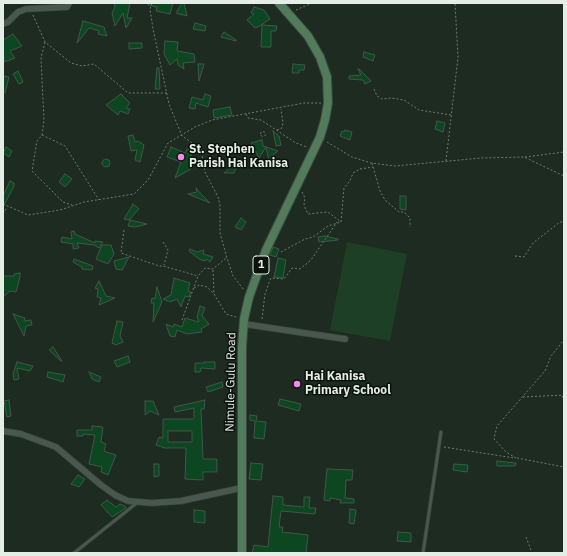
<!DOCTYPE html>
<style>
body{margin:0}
#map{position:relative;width:567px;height:556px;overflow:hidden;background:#1d2b20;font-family:"IBM Plex Sans",sans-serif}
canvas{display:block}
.frame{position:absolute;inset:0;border:4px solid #e4ede6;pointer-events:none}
</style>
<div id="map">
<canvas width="567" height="556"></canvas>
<div class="frame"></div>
</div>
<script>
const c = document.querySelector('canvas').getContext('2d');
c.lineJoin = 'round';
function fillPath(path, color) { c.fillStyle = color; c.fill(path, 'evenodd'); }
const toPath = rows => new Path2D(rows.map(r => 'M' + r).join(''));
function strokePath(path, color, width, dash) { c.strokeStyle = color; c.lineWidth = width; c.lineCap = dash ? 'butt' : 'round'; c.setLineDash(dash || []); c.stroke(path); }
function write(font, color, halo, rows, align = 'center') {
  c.font = font + ' "IBM Plex Sans",sans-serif'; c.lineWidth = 3; c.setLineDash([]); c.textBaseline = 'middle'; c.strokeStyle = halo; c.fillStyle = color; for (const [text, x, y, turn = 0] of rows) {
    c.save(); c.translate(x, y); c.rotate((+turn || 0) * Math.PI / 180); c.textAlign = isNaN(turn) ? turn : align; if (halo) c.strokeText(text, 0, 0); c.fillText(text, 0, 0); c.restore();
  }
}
const green = toPath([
 [347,242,407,254,390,341,330,330]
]);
const building = toPath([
 [114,3,130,3,127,18,132,18,126,28,123,13,115,26,112,13,115,7,114,3],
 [148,3,173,3,170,14,156,11,157,7,148,5,148,3],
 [182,3,184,3,187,16,176,13,182,3],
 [254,7,264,10,270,19,258,27,255,28,247,20,254,14,251,13,254,7],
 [83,21,104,27,107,36,98,34,99,31,89,28,77,43,83,21],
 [195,23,206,26,205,31,193,29,195,23],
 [262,25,277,26,276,31,271,31,271,47,261,47,262,25],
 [224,32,236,40,236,41,221,37,224,32],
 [13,34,22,46,10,51,15,58,4,62,3,40,13,34],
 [165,41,178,42,177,51,194,54,195,62,183,63,184,69,178,65,177,59,170,65,164,54,165,41],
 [129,43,142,43,142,48,129,49,129,43],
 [364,52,375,55,373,61,363,57,364,52],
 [198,64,204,64,199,81,198,64],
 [293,64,305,65,304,70,299,70,299,73,292,73,293,64],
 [157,68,159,68,160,89,155,89,157,68],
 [358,69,359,69,371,81,365,84,363,80,349,79,349,76,361,75,358,69],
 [18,71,23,82,19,84,13,74,18,71],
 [4,76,9,77,5,93,3,93,4,76],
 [121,94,130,103,126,108,130,109,128,114,120,111,118,115,106,105,121,94],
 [205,94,211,96,208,107,196,103,195,109,189,108,192,97,203,100,205,94],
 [230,107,232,115,214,118,213,110,230,107],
 [437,121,445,123,443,132,435,129,437,121],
 [345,130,352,132,350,140,340,136,342,131,344,132,345,130],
 [273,131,279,136,281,145,276,146,273,131],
 [133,135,135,142,138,141,144,145,140,162,135,160,137,150,131,151,128,136,133,135],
 [262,140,263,146,266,147,259,158,251,143,262,140],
 [6,147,12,151,9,157,3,153,6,147],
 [171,147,185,153,187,149,192,151,191,155,195,161,191,169,175,178,181,162,167,157,171,147],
 [266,147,278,151,273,155,269,162,266,147],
 '102 163a4 4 0 1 1 8 0a4 4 0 1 1-8 0Z',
 [232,161,238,163,234,173,224,173,231,167,232,161],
 [65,174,72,179,65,187,59,182,65,174],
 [10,181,14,183,14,186,3,207,3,196,10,181],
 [196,188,202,195,210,203,188,194,197,192,196,188],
 [400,196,406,196,406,210,400,209,400,196],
 [133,204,139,209,129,220,124,219,133,204],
 [241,218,246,222,241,230,235,227,241,218],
 [130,220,147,224,135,227,128,226,130,220],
 [74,231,75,234,95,243,95,241,103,242,99,248,94,245,77,243,79,248,73,249,73,244,61,242,62,237,72,239,71,232,74,231],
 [325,236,338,239,338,240,319,242,318,237,325,236],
 [102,245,111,245,114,254,108,264,96,259,102,245],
 [273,247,279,249,276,257,270,255,273,247],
 [190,249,197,252,204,250,203,254,213,257,210,262,206,259,205,261,199,259,189,251,190,249],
 [129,257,122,270,116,269,114,261,129,257],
 [278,258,286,260,283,278,274,277,278,258],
 [74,259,93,266,92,270,82,269,82,267,73,262,74,259],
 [20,273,20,277,16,292,10,291,3,297,3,276,14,276,14,274,20,273],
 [174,278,190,283,188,291,191,292,189,297,185,296,181,307,177,299,170,302,163,299,171,295,174,278],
 [99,281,106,296,115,298,99,305,101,298,97,297,98,289,95,288,99,281],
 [157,287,162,302,153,322,154,303,151,303,152,298,155,299,157,287],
 [200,306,205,308,202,316,209,324,201,329,202,332,187,334,177,330,175,337,170,336,166,324,173,327,174,324,182,327,185,318,199,322,197,317,200,306],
 [13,314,25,318,24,321,31,320,32,325,26,326,24,336,13,314],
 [117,321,123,322,120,336,123,342,116,345,112,343,117,321],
 [53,347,62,361,61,361,49,350,53,347],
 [128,356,130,362,117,367,114,361,128,356],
 [17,362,33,366,30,371,17,368,19,379,14,380,13,374,17,362],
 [204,362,215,362,215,369,201,368,200,372,195,372,195,363,204,363,204,362],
 [48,372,65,375,63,382,47,377,48,372],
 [89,372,101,377,99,382,92,379,89,372],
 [222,382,223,387,208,392,206,387,222,382],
 [280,399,301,404,299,411,278,405,280,399],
 [9,400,11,416,7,417,4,401,9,400],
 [205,400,204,409,201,409,203,459,217,459,217,472,203,472,203,480,185,479,186,448,165,448,156,445,159,437,163,438,163,419,194,419,194,408,175,412,174,407,205,400],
 [168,431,192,431,192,442,168,442,168,431],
 [145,401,153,401,159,415,150,411,145,415,145,401],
 [250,415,257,416,256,421,266,422,264,439,254,438,255,421,250,420,250,415],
 [92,426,103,427,101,442,106,444,104,451,116,455,108,475,101,472,102,467,89,464,95,435,83,434,83,436,77,436,77,430,92,430,92,426],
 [497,461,516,463,515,466,497,466,497,461],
 [251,463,263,464,261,480,249,479,251,463],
 [154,464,159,464,159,476,154,477,154,464],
 [454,464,468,465,467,472,453,470,454,464],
 [327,469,353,470,352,480,346,480,345,498,354,499,354,503,340,503,341,500,330,498,330,501,324,500,327,469],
 [78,475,85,479,79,487,71,484,78,475],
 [273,496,283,497,283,505,304,507,304,497,310,497,309,508,316,508,315,514,281,511,279,527,283,527,282,532,308,535,306,553,252,553,254,545,268,547,273,496],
 [107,500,116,507,120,504,125,506,126,508,112,517,101,505,107,500],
 [350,509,356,510,354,524,349,523,350,509],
 [194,510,205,511,205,523,194,522,194,510],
 [398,532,411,533,411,542,397,541,398,532]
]);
const path = toPath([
 [152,3,150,9,153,29,169,104,182,136,201,149,205,172,218,197,220,205,220,233,227,258,233,276,244,290],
 [296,10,312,3],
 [33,15,45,42,71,63,82,66,94,64,128,93,167,93],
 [45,42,41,58,44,121,42,135,37,141,32,171,63,202,72,205],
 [374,89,377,96,382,99,391,98,404,100,419,110,451,115],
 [246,114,248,118,261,120,296,143,307,147],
 [277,130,282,128,283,123,281,109],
 '260.5 134a2.5 2.5 0 1 1 5 0a2.5 2.5 0 1 1-5 0Z',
 [42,135,65,146,99,200],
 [327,142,352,157,371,163,395,166,481,158,524,157,564,176],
 [525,157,564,152],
 [446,161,458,57,455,3],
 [372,163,380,191,385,200,399,212,404,212,410,218,410,227],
 [302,192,305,198,304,205,308,214,328,212,341,222],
 [3,204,28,215,60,210,84,202,134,194,148,180,168,143,195,127,212,120,304,103,321,103],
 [341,222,344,188,350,181,353,173,360,169,373,167],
 [3,230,3,214,7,207],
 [124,230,121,253,159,266,163,266,198,276],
 [163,242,168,250,164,265],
 [281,252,305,239,313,237,328,226,341,222],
 [515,256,524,257,533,243,560,222,564,222],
 [213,270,214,294],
 [194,288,199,285,207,287,214,294,226,314,236,317],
 [262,319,265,294,270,280,271,278,284,279,292,268,300,269,311,260,337,222],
 [182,320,198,276,205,268,213,269,226,258],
 [562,396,564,400,564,411],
 [523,397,564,395],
 [444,447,514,458],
 [516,458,506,452,494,439,497,426,545,371,551,356,564,340],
 [517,458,564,467],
 [526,537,532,553]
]);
const service = toPath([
 [74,553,138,502],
 [423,553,441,432]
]);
const minor = toPath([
 [3,24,8,22,18,12,26,9,67,7,69,3],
 [244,324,345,339],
 [3,431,21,434,56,447,101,485,115,495,128,501,152,503,181,501,241,488]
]);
const primary = toPath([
 [242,553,242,347,244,319,249,297,266,250,320,137,325,120,328,103,327,77,320,57,308,36,279,3]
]);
const markers = [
 [181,157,4,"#f788ec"],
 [297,384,4,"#f788ec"]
];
const shields = [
 [261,265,16]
];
const shieldNames = [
 ["1",261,265]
];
const poiNames = [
 ["St. Stephen",189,150],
 ["Parish Hai Kanisa",189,164],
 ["Hai Kanisa",305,377],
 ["Primary School",305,391]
];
const streetNames = [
 ["Nimule-Gulu Road",231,382,-89]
];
fillPath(green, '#1c3f26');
fillPath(building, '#0c4722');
strokePath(building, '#455548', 1);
strokePath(service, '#3c483f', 4);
strokePath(minor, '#3c483f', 7);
strokePath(primary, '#3c483f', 10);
strokePath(path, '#707c73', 1, [2, 2]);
strokePath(service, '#49584c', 2.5);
strokePath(minor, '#49584c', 5.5);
strokePath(primary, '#517b5b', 8);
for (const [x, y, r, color] of markers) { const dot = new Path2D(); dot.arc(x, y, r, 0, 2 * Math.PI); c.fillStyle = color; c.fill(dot); strokePath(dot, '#0c120d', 1.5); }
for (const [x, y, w] of shields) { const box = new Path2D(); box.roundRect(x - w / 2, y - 9, w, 18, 3); c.fillStyle = '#0c120d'; c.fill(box); strokePath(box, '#e4ede6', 1); }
write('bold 11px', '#e4ede6', null, shieldNames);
write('bold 12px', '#e4ede6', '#0c120d', poiNames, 'left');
write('12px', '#e4ede6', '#0c120d', streetNames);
</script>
